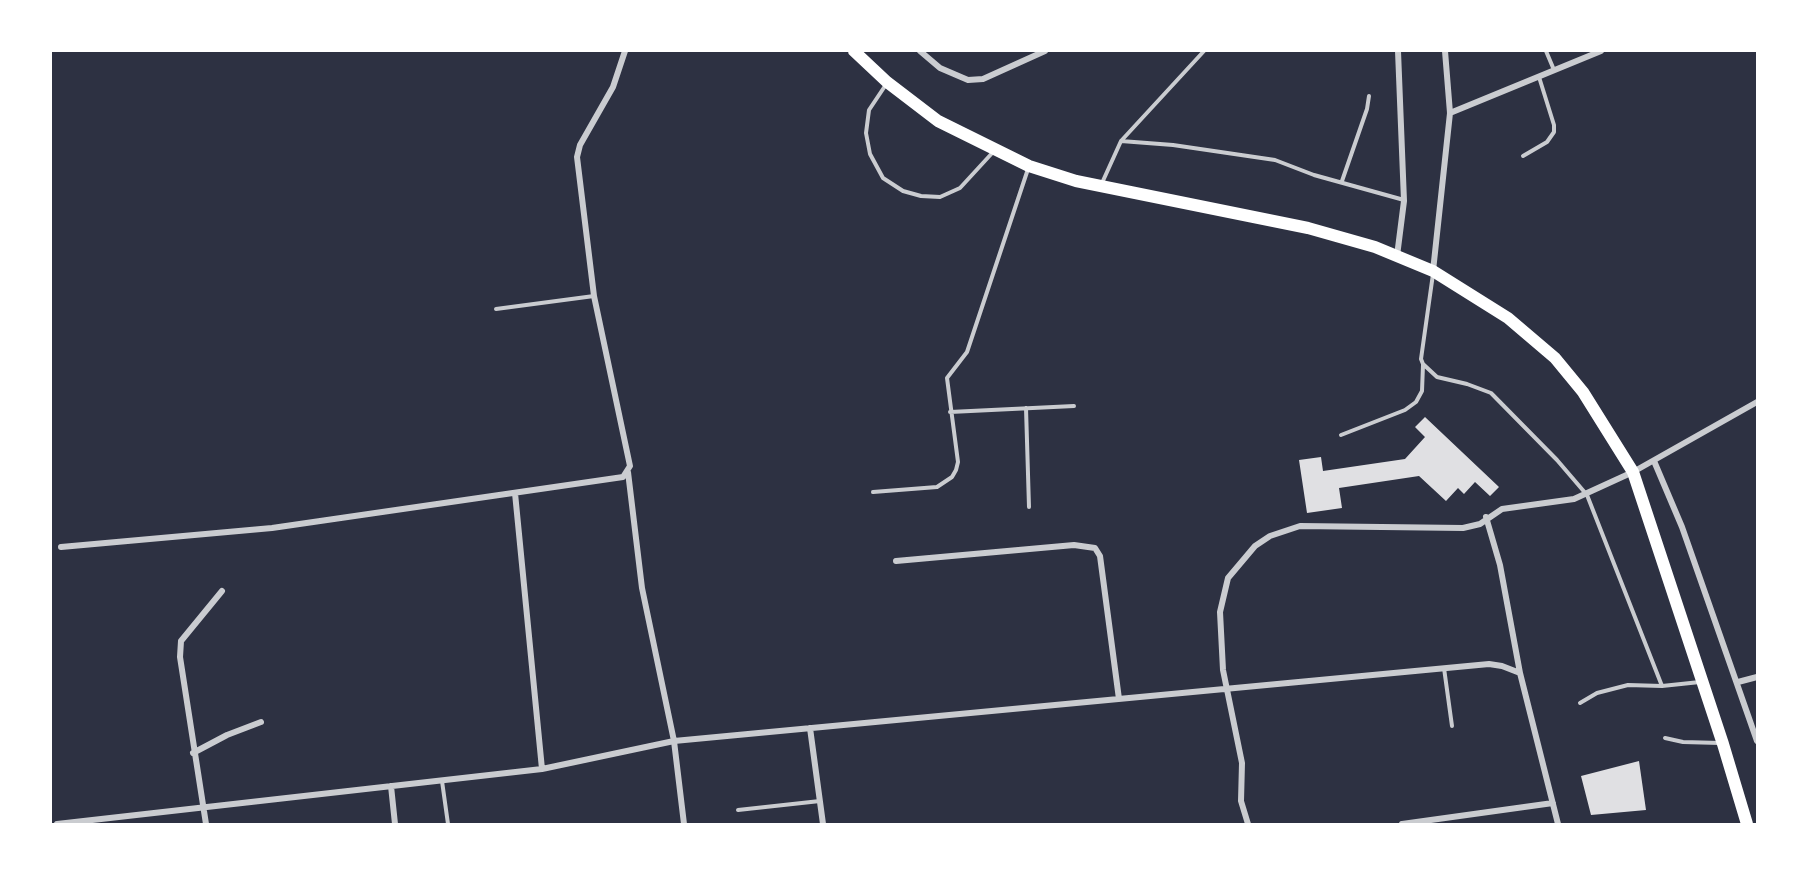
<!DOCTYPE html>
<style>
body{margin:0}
#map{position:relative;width:1808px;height:875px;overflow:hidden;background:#2d3142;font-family:"Exo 2",sans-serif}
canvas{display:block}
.frame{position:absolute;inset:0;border:52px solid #fff;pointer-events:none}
</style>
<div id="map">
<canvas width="1808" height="875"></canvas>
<div class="frame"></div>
</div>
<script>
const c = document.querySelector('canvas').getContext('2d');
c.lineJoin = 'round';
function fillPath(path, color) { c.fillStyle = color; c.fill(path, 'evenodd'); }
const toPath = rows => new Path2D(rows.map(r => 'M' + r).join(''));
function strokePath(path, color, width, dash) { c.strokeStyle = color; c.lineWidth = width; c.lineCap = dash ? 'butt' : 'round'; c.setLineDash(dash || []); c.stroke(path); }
const building = toPath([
 [1425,417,1499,487,1490,496,1475,482,1464,494,1458,488,1446,501,1419,476,1339,488,1342,508,1307,513,1299,460,1321,457,1323,471,1405,459,1425,437,1415,427],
 [1639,761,1646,810,1591,815,1581,776]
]);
const service = toPath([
 [1546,51,1554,70],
 [887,83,869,110,866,133,870,154,883,178,903,191,921,196,940,197,960,188,994,151],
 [1121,141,1173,145,1275,160,1314,175,1404,200],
 [1523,156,1547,142,1554,132,1554,125,1539,77],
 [1342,181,1367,109,1369,96],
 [1102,183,1121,141,1204,51],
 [1433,274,1421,359,1423,364,1437,377,1467,384,1491,393,1557,460,1587,495,1662,686,1700,682],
 [496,309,594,296],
 [1026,408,1029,507],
 [950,412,1074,406],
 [1341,435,1405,410,1416,402,1422,391,1423,365],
 [873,492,937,487,952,477,956,470,958,462,947,378,967,352,1028,169],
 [1444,668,1452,726],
 [1580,703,1597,693,1628,685,1662,686],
 [1665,738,1683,742,1720,743],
 [442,781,448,824],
 [738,810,820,801]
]);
const minor = toPath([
 [920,51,940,68,968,80,983,79,1045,51],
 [1450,113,1601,51],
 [1397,256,1404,201,1398,51],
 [1433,271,1450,113,1445,51],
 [1654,461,1682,527,1757,741],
 [628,472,642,588,674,741,684,824],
 [515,493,542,769],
 [1486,517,1500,565,1520,673],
 [61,547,272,528,623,477,630,466,594,296,577,157,580,145,613,87,625,51],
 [896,561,1074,545,1095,548,1100,556,1119,699],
 [1738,682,1757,677],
 [810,728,823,824],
 [193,753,227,735,261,722],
 [391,786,395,824],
 [57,824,542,769,674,741,1489,664,1502,666,1520,673,1558,824],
 [206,824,180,657,181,641,222,591],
 [1248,824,1241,801,1242,763,1223,670,1220,612,1228,578,1255,546,1270,536,1300,526,1463,528,1480,524,1502,509,1574,499,1633,472,1757,402],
 [1402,824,1553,803]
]);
const trunk = toPath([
 [854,51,887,82,938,121,1029,166,1076,181,1308,228,1375,247,1433,271,1508,318,1555,358,1583,392,1633,472,1723,744,1747,824]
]);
fillPath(building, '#e0e0e3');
strokePath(service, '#caccd0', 4);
strokePath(minor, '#caccd0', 6);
strokePath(trunk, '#fff', 12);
</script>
